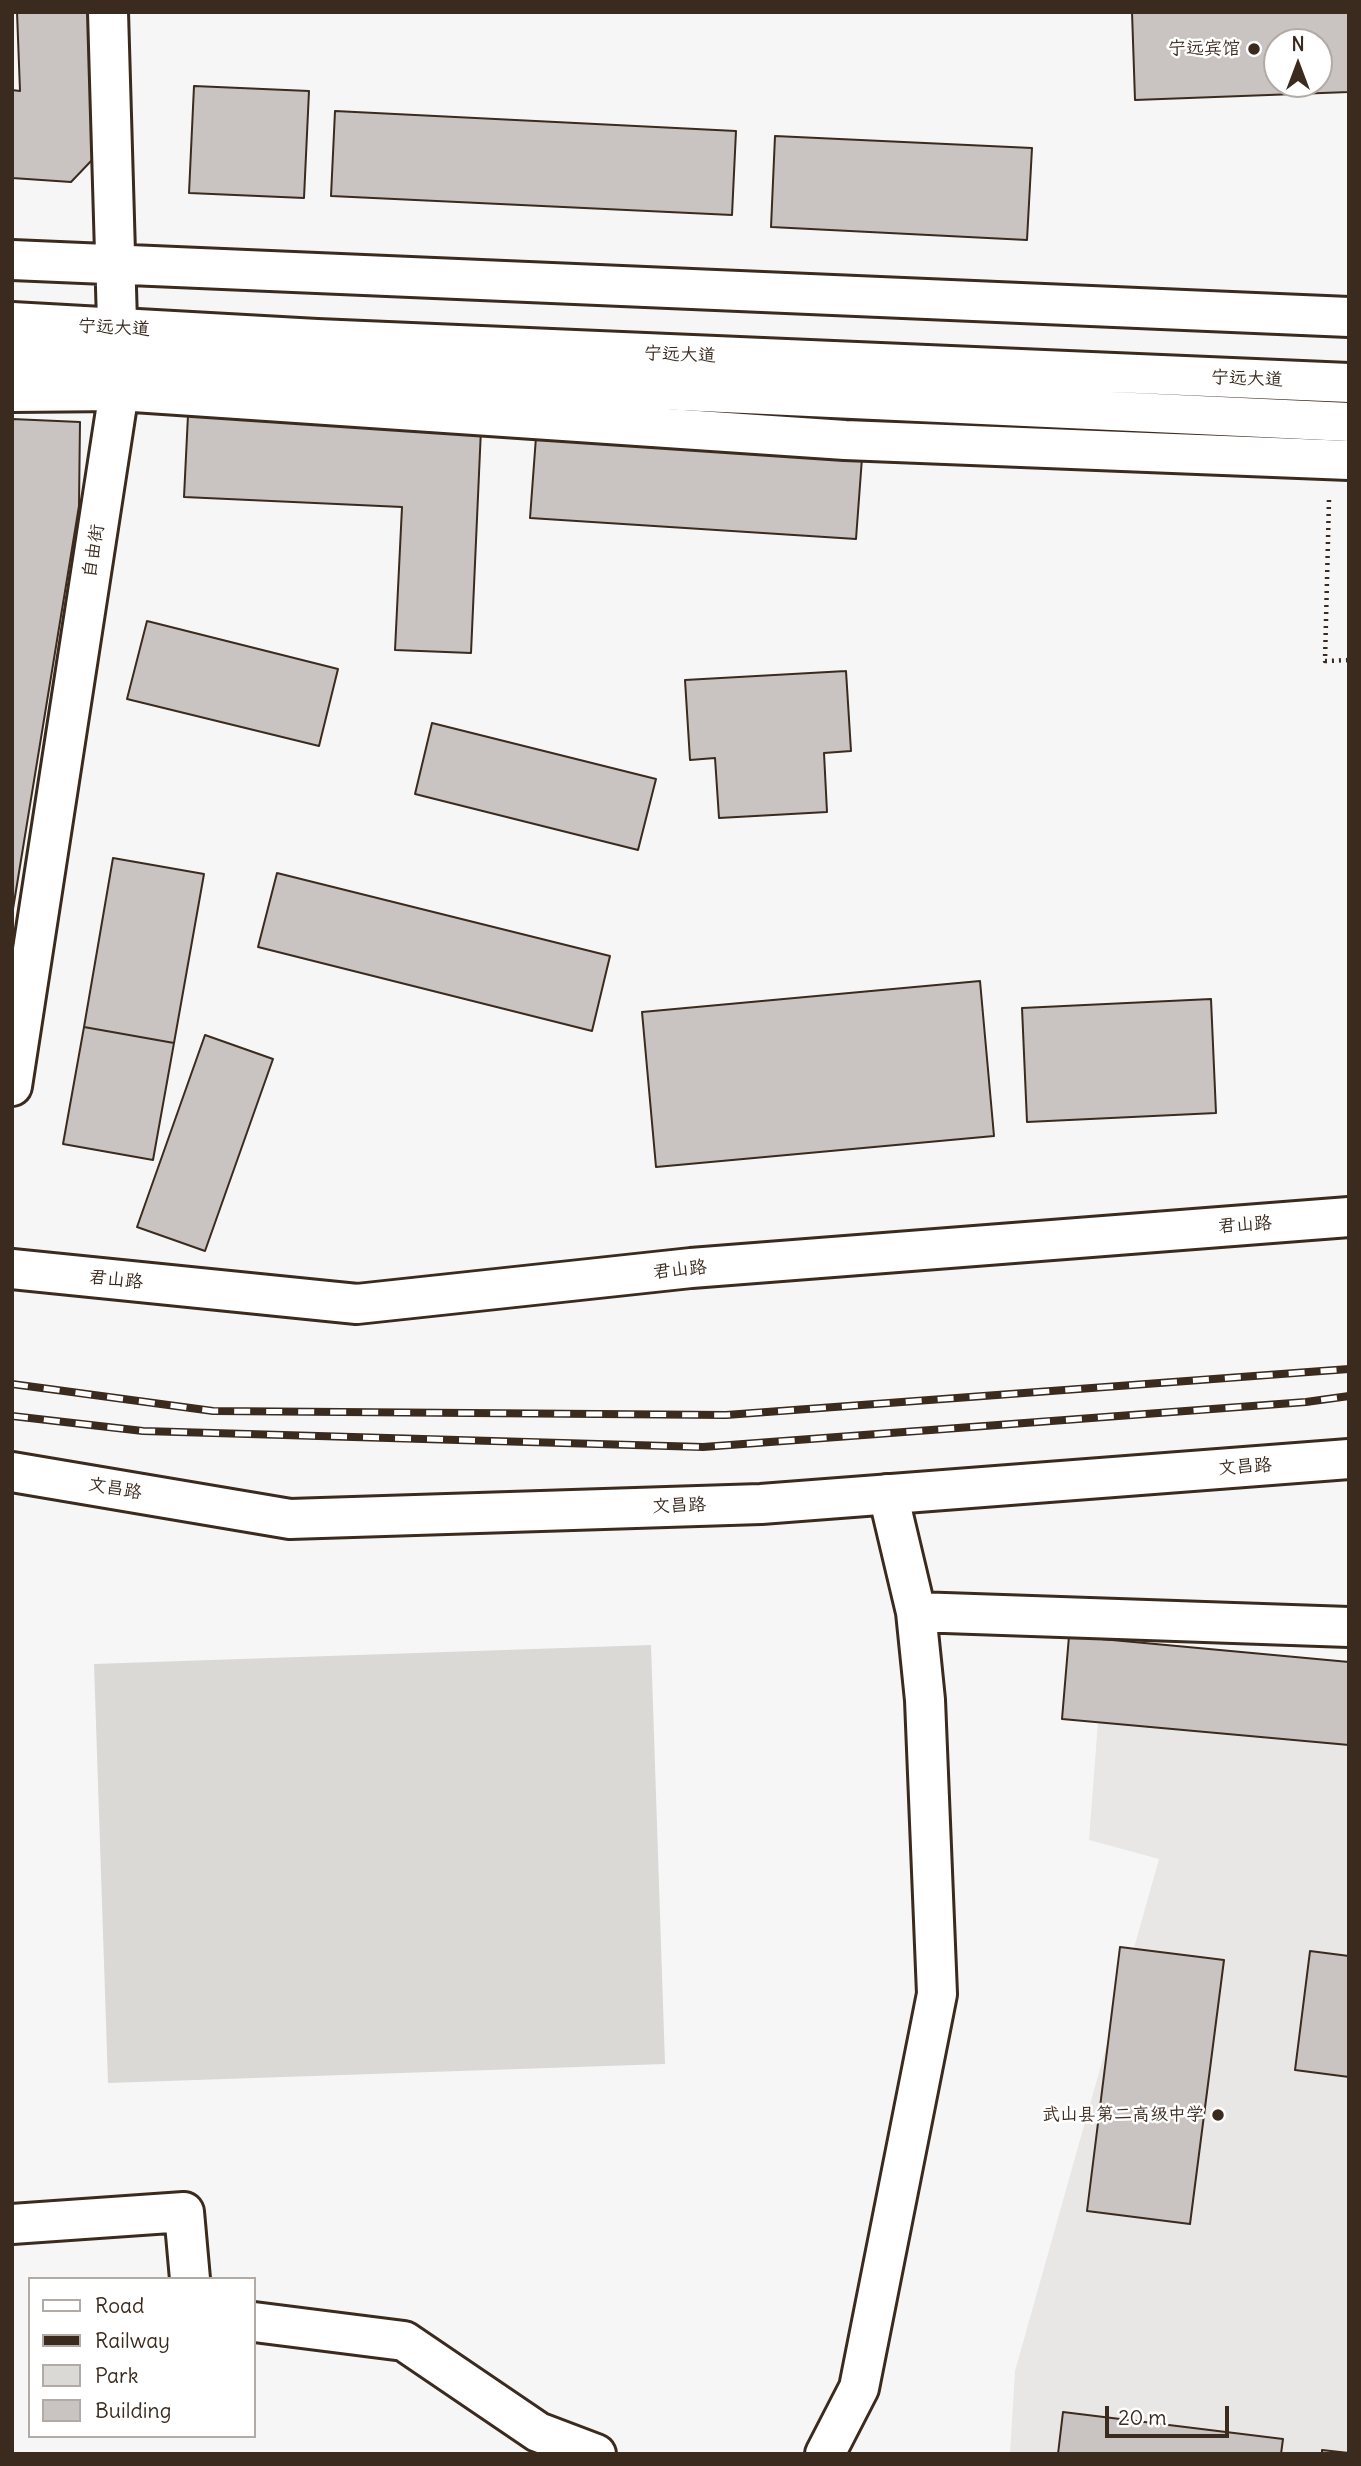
<!DOCTYPE html>
<meta charset="utf-8">
<style>
body{margin:0}
#map{position:relative;width:1361px;height:2466px;overflow:hidden;background:#f7f6f6;font-family:Delius,sans-serif}
canvas{display:block}
.frame{position:absolute;inset:0;border:14px solid #3b2a1e;pointer-events:none}
.legend{position:absolute;left:28px;top:2277px;width:228px;height:161px;box-sizing:border-box;background:#fff;border:2px solid #b1aaa5;margin:0;padding:9px 12px;list-style:none;font-size:21px;color:#3b2a1e}
.legend li{display:flex;align-items:center;gap:14px;height:35px}
.legend b{width:35px;border:2px solid #b1aaa5}
.north{position:absolute;left:1263px;top:28px;width:70px;height:70px;box-sizing:border-box;background:#fff;border:2px solid #b1aaa5;border-radius:50%;rotate:0deg;font-size:19px;font-weight:700;line-height:28px;text-align:center;color:#3b2a1e}
.north::after{content:'';display:block;margin:auto;width:24px;height:32px;background:#3b2a1e;clip-path:polygon(50% 0,100% 100%,50% 72%,0 100%)}
.scale{position:absolute;left:1105px;top:2406px;width:124px;height:32px;box-sizing:border-box;border:4px solid #3b2a1e;border-top:0;padding-left:9px;font-size:21px;line-height:24px;white-space:nowrap;color:#3b2a1e;-webkit-text-stroke:5px #fff;paint-order:stroke}
</style>
<div id="map">
<canvas width="1361" height="2466"></canvas>
<div class="frame"></div>
<ul class="legend">
<li><b style="height:9px;background:#fff"></b>Road</li>
<li><b style="height:9px;background:#3b2a1e"></b>Railway</li>
<li><b style="height:19px;background:#dbd9d6"></b>Park</li>
<li><b style="height:19px;background:#c9c3c1"></b>Building</li>
</ul>
<div class="north">N</div>
<div class="scale">20 m</div>
</div>
<script>
const c = document.querySelector('canvas').getContext('2d');
c.lineJoin = 'round';
function fillPath(path, color) { c.fillStyle = color; c.fill(path, 'evenodd'); }
const toPath = rows => new Path2D(rows.map(r => 'M' + r).join(''));
function strokePath(path, color, width, dash) { c.strokeStyle = color; c.lineWidth = width; c.lineCap = dash ? 'butt' : 'round'; c.setLineDash(dash || []); c.stroke(path); }
function write(font, color, halo, rows, align = 'center') {
  c.font = font + ' Delius,"LXGW WenKai TC",sans-serif'; c.lineWidth = 5; c.setLineDash([]); c.textBaseline = 'middle'; c.strokeStyle = halo; c.fillStyle = color; for (const [text, x, y, turn = 0] of rows) {
    c.save(); c.translate(x, y); c.rotate((+turn || 0) * Math.PI / 180); c.textAlign = isNaN(turn) ? turn : align; if (halo) c.strokeText(text, 0, 0); c.fillText(text, 0, 0); c.restore();
  }
}
const built = toPath([
 [1349,1680,1349,2454,1010,2454,1015,2371,1159,1859,1089,1840,1101,1682]
]);
const green = toPath([
 [651,1645,665,2064,108,2083,94,1664]
]);
const building = toPath([
 [17,12,93,12,93,159,71,182,12,178,12,90,20,91,17,12],
 [1132,12,1349,12,1349,92,1135,100,1132,12],
 [1277,42,1319,42,1319,84,1277,84,1277,42],
 [194,86,309,91,304,198,189,193,194,86],
 [335,111,736,131,732,215,331,196,335,111],
 [775,136,1032,148,1027,240,771,227,775,136],
 [188,415,481,429,471,653,395,650,402,507,184,497,188,415],
 [12,419,80,422,79,506,12,915,12,419],
 [536,437,862,458,856,539,530,518,536,437],
 [147,621,338,669,319,746,127,699,147,621],
 [846,671,851,751,824,753,827,812,719,818,715,758,690,760,685,680,846,671],
 [432,723,656,779,638,850,415,794,432,723],
 [113,858,204,874,174,1043,84,1027,113,858],
 [277,873,610,956,592,1031,258,947,277,873],
 [980,981,994,1136,656,1167,642,1012,980,981],
 [1211,999,1216,1113,1027,1122,1022,1008,1211,999],
 [84,1027,174,1043,153,1160,63,1144,84,1027],
 [205,1035,273,1059,205,1251,137,1227,205,1035],
 [1069,1636,1349,1662,1349,1745,1062,1719,1069,1636],
 [1120,1947,1224,1960,1190,2224,1087,2211,1120,1947],
 [1310,1951,1349,1956,1349,2077,1295,2070,1310,1951],
 [1063,2412,1283,2439,1281,2454,1058,2454,1063,2412],
 [1322,2450,1349,2453,1349,2454,1322,2454,1322,2450]
]);
const path = toPath([
 [1329,500,1325,661,1349,660]
]);
const street = toPath([
 [12,260,1349,317],
 [12,392,119,391,845,440,1349,460],
 [12,1086,119,391,108,12],
 [916,1612,1349,1627],
 [12,2224,184,2212,190,2279],
 [254,2322,404,2341,538,2432,596,2454],
 [825,2454,859,2388,937,1994,925,1700,916,1612,888,1494]
]);
const secondary = toPath([
 [12,322,317,339,1349,383],
 [12,360,1349,422],
 [12,1269,357,1304,691,1268,1349,1217],
 [12,1472,290,1519,761,1504,1349,1459]
]);
const rail = toPath([
 [12,1384,213,1411,726,1415,1349,1369],
 [12,1416,143,1431,703,1447,1306,1402,1349,1396]
]);
const markers = [
 [1254,49,7,"#3b2a1e"],
 [1218,2115,7,"#3b2a1e"]
];
const poiNames = [
 ["宁远宾馆",1240,49],
 ["武山县第二高级中学",1204,2115]
];
const streetNames = [
 ["宁远大道",114,328,3],
 ["宁远大道",680,355,2],
 ["宁远大道",1247,379,2],
 ["自由街",94,551,-81],
 ["君山路",1245,1225,-4],
 ["君山路",680,1270,-6],
 ["君山路",116,1280,6],
 ["文昌路",1245,1467,-4],
 ["文昌路",115,1489,10],
 ["文昌路",679,1506,-2]
];
fillPath(built, '#e9e7e6');
fillPath(green, '#dbd9d6');
fillPath(building, '#c9c3c1');
strokePath(building, '#3b2a1e', 2);
strokePath(street, '#3b2a1e', 44);
strokePath(secondary, '#3b2a1e', 44);
strokePath(path, '#3b2a1e', 4.5, [2, 5]);
strokePath(street, '#fff', 38);
strokePath(secondary, '#fff', 38);
strokePath(rail, '#3b2a1e', 8);
strokePath(rail, '#fff', 5, [16]);
for (const [x, y, r, color] of markers) { const dot = new Path2D(); dot.arc(x, y, r, 0, 2 * Math.PI); c.fillStyle = color; c.fill(dot); strokePath(dot, '#fff', 2.5); }
write('18px', '#3b2a1e', '#fff', poiNames, 'right');
write('18px', '#3b2a1e', '#fff', streetNames);
</script>
